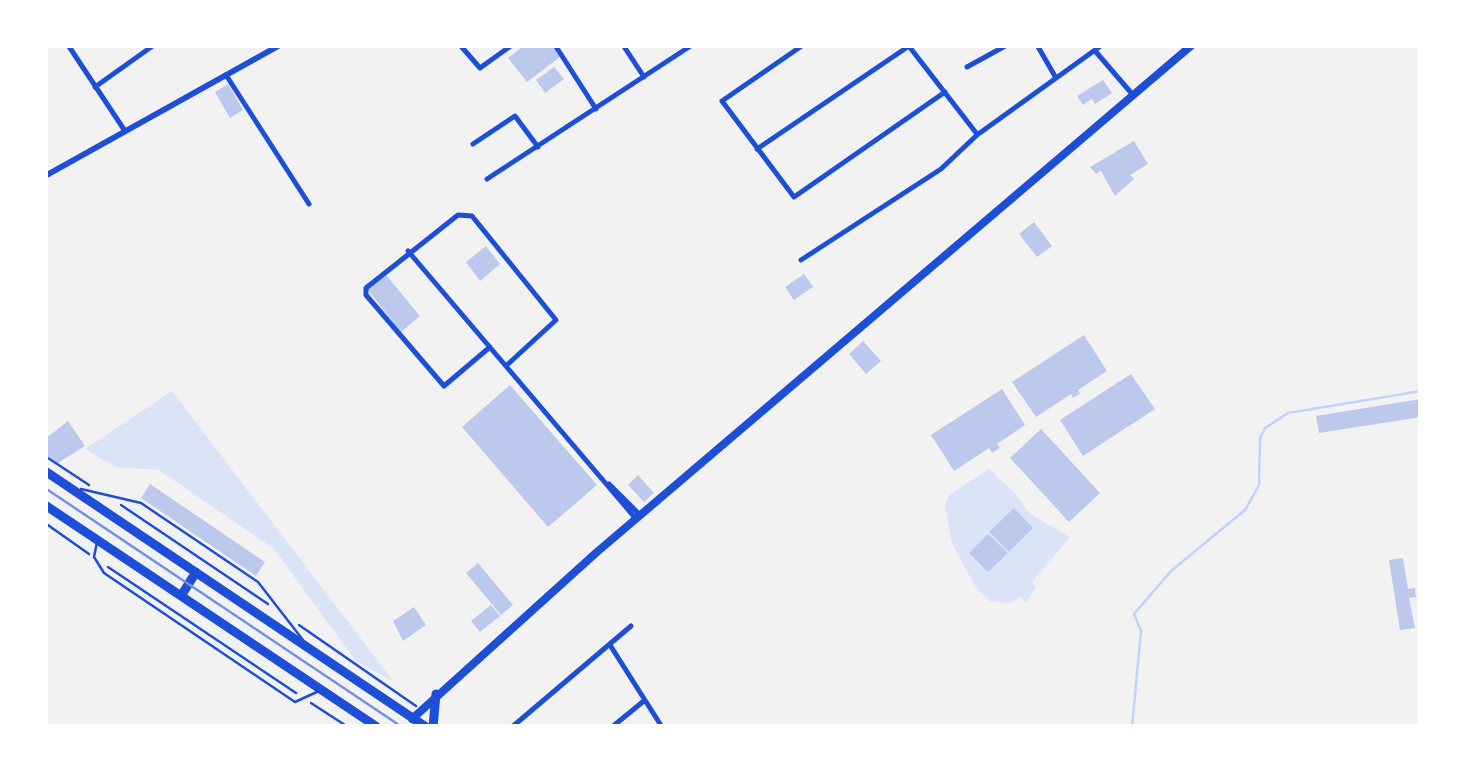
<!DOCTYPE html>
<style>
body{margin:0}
#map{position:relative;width:1466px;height:772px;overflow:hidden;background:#f2f2f2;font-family:"Noto Serif",serif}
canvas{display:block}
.frame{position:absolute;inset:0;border:48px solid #fff;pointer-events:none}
</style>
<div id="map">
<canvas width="1466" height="772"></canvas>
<div class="frame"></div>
</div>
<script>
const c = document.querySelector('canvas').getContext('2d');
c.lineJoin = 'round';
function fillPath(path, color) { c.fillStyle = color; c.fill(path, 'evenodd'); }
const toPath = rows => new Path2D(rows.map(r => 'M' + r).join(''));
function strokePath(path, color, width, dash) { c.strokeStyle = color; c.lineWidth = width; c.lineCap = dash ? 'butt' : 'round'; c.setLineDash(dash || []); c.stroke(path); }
const green = toPath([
 [172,391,394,682,355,660,274,549,159,470,115,467,85,449],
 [989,469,1016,494,1030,514,1070,537,1032,582,1036,587,1026,603,1020,597,1011,603,990,601,976,588,952,544,945,505,949,495]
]);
const stream = toPath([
 [1132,727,1141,631,1134,614,1171,571,1245,510,1259,485,1260,438,1265,428,1288,413,1421,391]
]);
const building = toPath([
 [525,45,552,45,561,56,527,82,508,58],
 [554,67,564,79,545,93,536,80],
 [1103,80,1112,93,1095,104,1092,99,1083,105,1077,96],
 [228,84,243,110,230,118,215,92],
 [1134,141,1148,164,1130,175,1134,179,1115,196,1101,171,1096,174,1090,167],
 [1034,222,1052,246,1037,257,1019,234],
 [486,246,500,264,480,281,466,262],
 [804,274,813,287,794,300,785,287],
 [386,275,420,316,401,332,367,289],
 [1084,335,1107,371,1078,390,1080,394,1073,398,1071,394,1036,417,1012,382],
 [863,341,881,361,866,374,849,354],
 [1131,374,1155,409,1083,456,1060,420],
 [510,385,597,485,548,527,462,427],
 [1002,389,1025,425,997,444,1000,448,992,453,989,448,954,471,931,435],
 [1421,399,1421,417,1319,433,1316,416],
 [68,421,85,446,58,463,45,454,45,439],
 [1041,429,1100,493,1069,522,1010,458],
 [638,475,654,493,644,502,628,485],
 [150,484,265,562,256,576,141,498],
 [1014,508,1033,528,1009,552,989,532],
 [988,534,1008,553,988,572,969,553],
 [1403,558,1408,589,1415,588,1416,597,1409,598,1415,628,1400,630,1389,560],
 [478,563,513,605,501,615,466,573],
 [491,605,500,616,480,632,471,621],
 [414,607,426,625,403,641,393,621]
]);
const path = toPath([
 [45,456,89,485],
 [121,505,268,604],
 [45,523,89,554],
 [108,567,296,693],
 [299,625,416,706],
 [311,703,348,727]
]);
const service = toPath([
 [81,489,141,503,258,582,303,640],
 [97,542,94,557,104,573,295,702,319,691]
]);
const minor = toPath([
 [68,45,125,131],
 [460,45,480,68,512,45],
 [555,45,596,109],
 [623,45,644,77],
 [803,45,722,101,794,197,945,92],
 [908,45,977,134],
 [1037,45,1056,78],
 [1096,52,1133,95],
 [967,67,1007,45],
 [226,75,309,204],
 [95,87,154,45],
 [473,144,515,116,538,147],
 [757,149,909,46],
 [487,179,692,45],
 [408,251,636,519],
 [801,260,941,169,977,135,1102,45],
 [490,347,444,386,366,295,366,288,458,215,472,216,556,320,507,365],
 [609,484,641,516],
 [610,645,662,727],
 [512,727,631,626],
 [612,727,645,700]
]);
const tertiary = toPath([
 [45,176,280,45]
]);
const secondary = toPath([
 [412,719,597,552,1192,45]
]);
const primary = toPath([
 [45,471,426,727],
 [45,505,377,727],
 [181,596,196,572],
 [433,727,436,694]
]);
const rail = toPath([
 [45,488,402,727]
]);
fillPath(green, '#dbe4f7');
strokePath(stream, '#bfd3fe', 2.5);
fillPath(building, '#bdc9ec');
strokePath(path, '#1d4ed8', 2.5);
strokePath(service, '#1d4ed8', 2.5);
strokePath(minor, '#1d4ed8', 5);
strokePath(tertiary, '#1d4ed8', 6);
strokePath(secondary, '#1d4ed8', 8);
strokePath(primary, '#1d4ed8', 9);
strokePath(rail, '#7290e2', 2.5);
</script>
